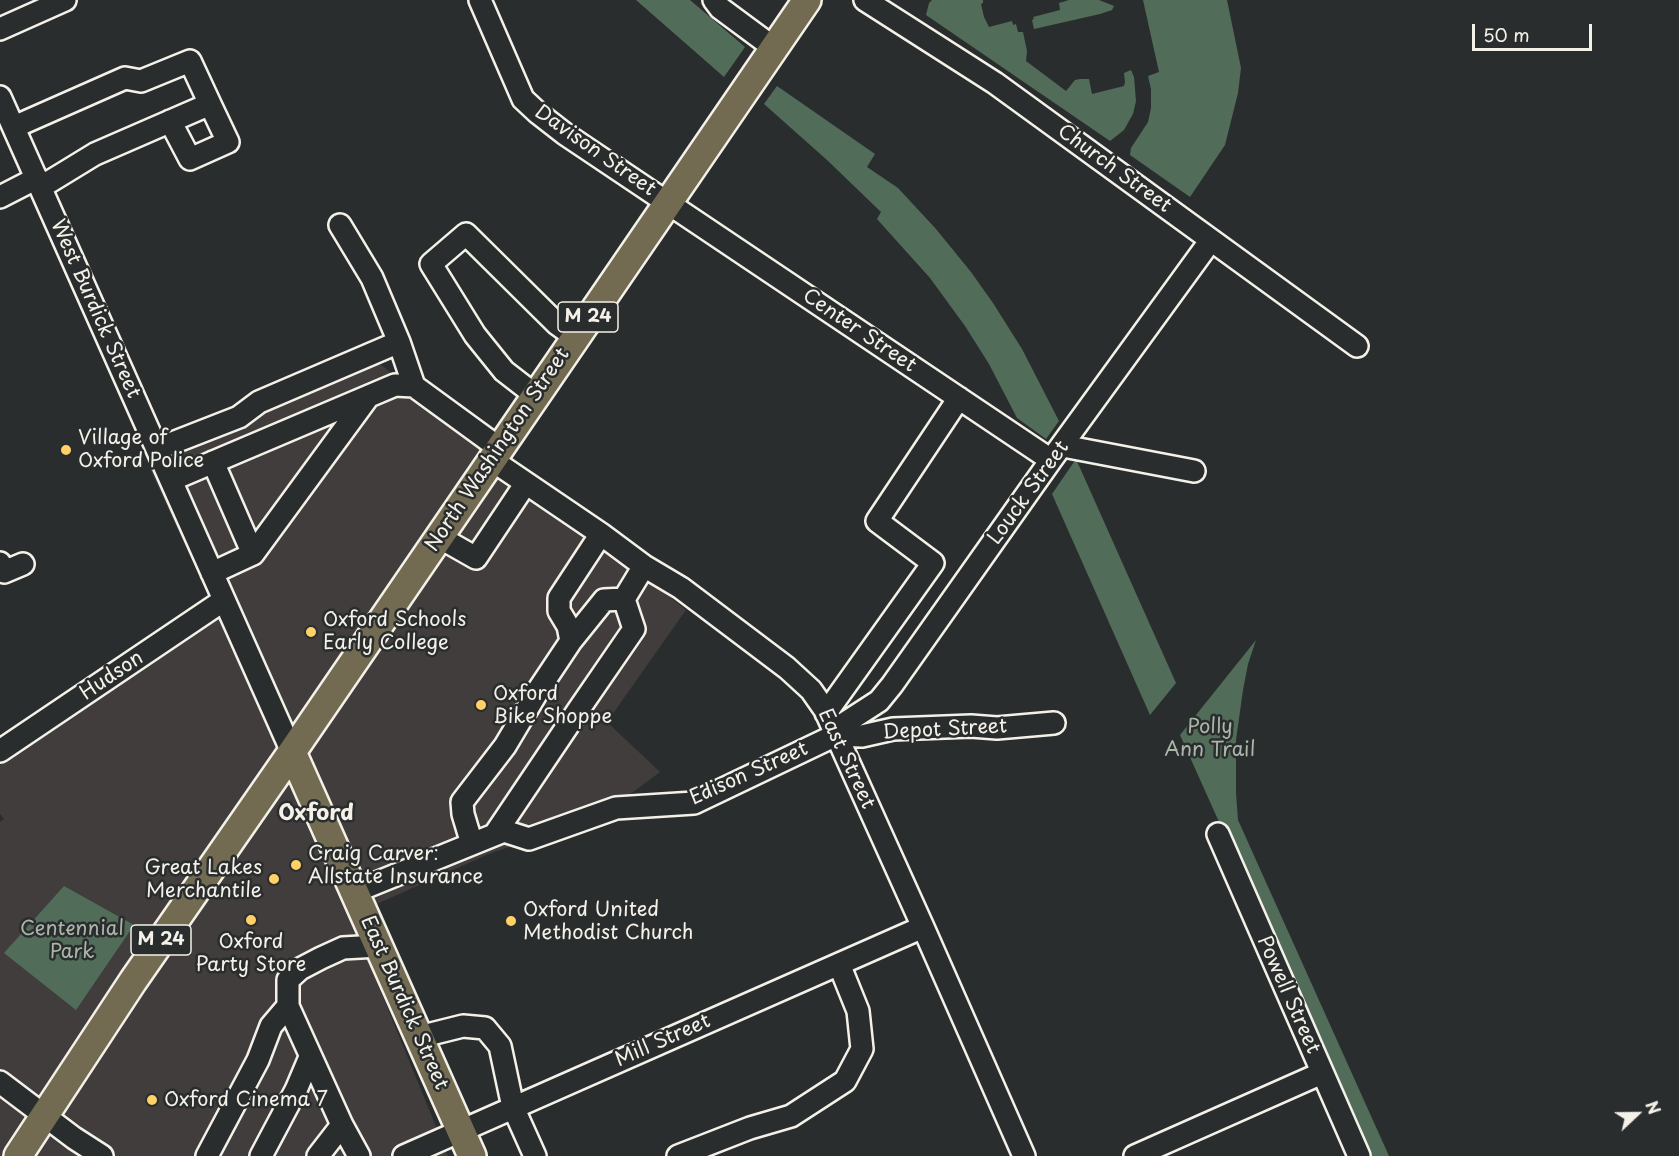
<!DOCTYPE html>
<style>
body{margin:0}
#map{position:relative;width:1679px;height:1156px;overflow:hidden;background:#2a2d2e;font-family:"Playpen Sans",sans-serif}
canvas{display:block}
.north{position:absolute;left:1607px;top:1084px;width:60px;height:60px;-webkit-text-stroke:4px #2a2d2e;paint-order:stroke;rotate:68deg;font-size:16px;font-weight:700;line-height:24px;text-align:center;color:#f4f1e8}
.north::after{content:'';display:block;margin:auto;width:21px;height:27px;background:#f4f1e8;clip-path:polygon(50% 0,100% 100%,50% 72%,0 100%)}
.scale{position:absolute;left:1472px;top:24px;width:120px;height:27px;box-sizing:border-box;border:3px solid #f4f1e8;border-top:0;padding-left:8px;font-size:18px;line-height:21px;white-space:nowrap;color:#f4f1e8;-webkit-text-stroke:4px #2a2d2e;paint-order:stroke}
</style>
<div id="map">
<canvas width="1679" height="1156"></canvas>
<div class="north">N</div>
<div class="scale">50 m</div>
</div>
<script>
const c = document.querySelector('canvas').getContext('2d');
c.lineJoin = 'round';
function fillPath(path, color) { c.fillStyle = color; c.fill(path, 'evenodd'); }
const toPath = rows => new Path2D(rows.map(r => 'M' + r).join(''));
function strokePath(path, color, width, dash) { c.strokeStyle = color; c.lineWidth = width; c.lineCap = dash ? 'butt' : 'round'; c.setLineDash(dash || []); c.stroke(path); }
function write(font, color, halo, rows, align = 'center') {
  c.font = font + ' "Playpen Sans",sans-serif'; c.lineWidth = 5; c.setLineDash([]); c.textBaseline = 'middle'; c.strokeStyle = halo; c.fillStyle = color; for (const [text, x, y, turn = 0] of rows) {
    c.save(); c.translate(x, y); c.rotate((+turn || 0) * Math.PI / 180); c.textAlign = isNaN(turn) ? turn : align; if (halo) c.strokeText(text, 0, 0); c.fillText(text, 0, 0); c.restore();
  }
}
const built = toPath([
 [375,360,686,610,607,722,660,772,598,818,491,853,350,916,448,1156,0,1156,0,822,4,819,0,814,0,765,219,618,150,469]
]);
const green = toPath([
 [636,0,690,0,745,47,724,77],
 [932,0,983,0,983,3,981,4,984,17,989,27,1012,21,1013,25,1016,24,1018,32,1023,32,1027,51,1026,61,1066,91,1075,80,1080,79,1089,79,1092,94,1124,86,1125,82,1124,73,1131,70,1134,77,1136,101,1133,114,1124,130,1110,141,926,15,929,3],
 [1069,0,1099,0,1114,6,1112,10,1100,14,1034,29,1032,20,1034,19,1033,17,1060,10,1059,3],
 [1143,0,1227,0,1241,68,1238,93,1225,145,1190,197,1130,155,1131,148,1148,122,1151,108,1151,89,1148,76,1159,72],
 [777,86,875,154,867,167,898,188,936,229,971,272,993,303,1022,349,1059,421,1046,439,1017,418,989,364,965,326,930,278,877,219,881,212,827,160,764,104],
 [1076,459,1176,683,1150,715,1052,494],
 [1256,640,1248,664,1243,690,1236,740,1236,793,1238,820,1389,1156,1369,1156,1180,735],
 [64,886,134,925,76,1010,4,953]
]);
const minor = toPath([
 [480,0,523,99,538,113,565,134,1051,460],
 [714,0,720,8,774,48],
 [865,0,995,83,1357,346],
 [0,29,65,0],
 [0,97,292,752],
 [170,121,190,159,228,142,210,104],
 [14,127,125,78,141,81,190,61,210,104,95,154,41,187],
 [0,197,37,178],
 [340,225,372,278,399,342],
 [535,395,504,371,475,335,431,264,466,234,557,324,575,337],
 [1063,446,1194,471],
 [157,449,239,417,259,402,399,342,414,386],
 [492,460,601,534,644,566,681,588,787,668,811,690,825,710,923,927,1024,1156],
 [213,462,253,554],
 [171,480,395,385,414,386,499,448],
 [439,537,476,558,526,483],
 [0,563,4,572,23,564],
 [212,573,253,554,368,397],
 [571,641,604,600,624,599,644,566],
 [826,713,933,563,877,521,959,398],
 [836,735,862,736,893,729,971,726,997,728,1054,723],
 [0,751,224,600],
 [495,834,579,709,634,629,624,599],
 [1218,834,1359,1156],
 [472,844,463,814,462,802,505,746,539,689,571,641,568,626,559,611,559,598,601,534],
 [354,892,504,831,529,839,616,808,694,803,836,735,845,723,879,701,892,685,1051,460,1211,240],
 [288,1006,288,980,300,969,321,958,343,948,378,946],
 [419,1037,463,1026,485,1028,500,1046,513,1107,535,1156],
 [0,1082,74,1138,102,1156],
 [207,1156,258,1060,271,1026,288,1006,342,1125,359,1156],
 [261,1156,296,1090,310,1057],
 [318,1156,342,1125],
 [404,1156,923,927],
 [678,1156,750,1128,791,1116,845,1081,862,1049,858,1011,839,964],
 [1135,1156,1322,1073]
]);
const major = toPath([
 [292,752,472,1156],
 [18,1156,133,981,292,752,807,0]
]);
const markers = [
 [66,450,6,"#ffd166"],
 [311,632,6,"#ffd166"],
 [481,705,6,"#ffd166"],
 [296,865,6,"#ffd166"],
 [274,879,6,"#ffd166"],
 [251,920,6,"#ffd166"],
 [511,921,6,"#ffd166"],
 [152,1100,6,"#ffd166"]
];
const shields = [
 [588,317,60],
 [161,940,60]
];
const shieldNames = [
 ["M 24",588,317],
 ["M 24",161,940]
];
const streetNames = [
 ["Davison Street",595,151,35],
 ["Church Street",1114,169,36],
 ["West Burdick Street",95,309,66],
 ["Center Street",859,331,34],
 ["North Washington Street",498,450,-56],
 ["Louck Street",1029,493,-54],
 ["Hudson",112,676,-34],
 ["Depot Street",945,730,-3],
 ["East Street",846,759,65],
 ["Edison Street",749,774,-24],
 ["Powell Street",1288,995,66],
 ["East Burdick Street",404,1003,66],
 ["Mill Street",663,1041,-24]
];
const poiNames = [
 ["Village of",78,438],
 ["Oxford Police",78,461],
 ["Oxford Schools",323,620],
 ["Early College",323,643],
 ["Oxford",493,694],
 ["Bike Shoppe",493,717],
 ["Craig Carver:",308,854],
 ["Allstate Insurance",308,877],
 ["Great Lakes",262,868,"right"],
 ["Merchantile",262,891,"right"],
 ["Oxford United",523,910],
 ["Methodist Church",523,933],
 ["Oxford",251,942,"center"],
 ["Party Store",251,965,"center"],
 ["Oxford Cinema 7",164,1100]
];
const parkNames = [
 ["Polly",1210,727],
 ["Ann Trail",1210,750],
 ["Centennial",72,929],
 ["Park",72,952]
];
const quarterNames = [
 ["Oxford",316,814]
];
fillPath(built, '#403d3c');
fillPath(green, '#526c5a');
strokePath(minor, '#f4f1e8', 26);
strokePath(major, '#f4f1e8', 32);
strokePath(minor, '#2a2d2e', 21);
strokePath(major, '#726b52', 27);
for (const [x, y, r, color] of markers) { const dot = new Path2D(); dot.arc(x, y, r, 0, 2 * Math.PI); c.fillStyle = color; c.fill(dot); strokePath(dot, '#2a2d2e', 2); }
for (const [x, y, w] of shields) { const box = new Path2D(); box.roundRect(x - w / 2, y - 15, w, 30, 4.5); c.fillStyle = '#2a2d2e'; c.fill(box); strokePath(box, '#f4f1e8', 1.5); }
write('bold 18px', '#f4f1e8', null, shieldNames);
write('20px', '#f4f1e8', '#2a2d2e', streetNames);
write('20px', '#f4f1e8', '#2a2d2e', poiNames, 'left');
write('20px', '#abb5a8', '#2a2d2e', parkNames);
write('bold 22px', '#f4f1e8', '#2a2d2e', quarterNames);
</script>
